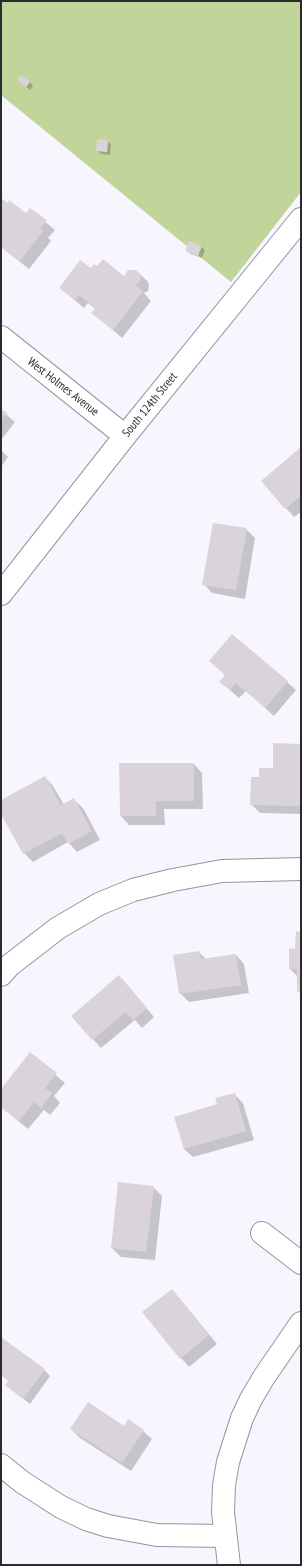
<!DOCTYPE html>
<style>
body{margin:0}
#map{position:relative;width:302px;height:1566px;overflow:hidden;background:#f7f6fe;font-family:"PT Sans Narrow",sans-serif}
canvas{display:block}
.frame{position:absolute;inset:0;border:2px solid #2b2b2d;pointer-events:none}
</style>
<div id="map">
<canvas width="302" height="1566"></canvas>
<div class="frame"></div>
</div>
<script>
const c = document.querySelector('canvas').getContext('2d');
c.lineJoin = 'round';
function fillPath(path, color) { c.fillStyle = color; c.fill(path, 'evenodd'); }
const toPath = rows => new Path2D(rows.map(r => 'M' + r).join(''));
function strokePath(path, color, width, dash) { c.strokeStyle = color; c.lineWidth = width; c.lineCap = dash ? 'butt' : 'round'; c.setLineDash(dash || []); c.stroke(path); }
function write(font, color, halo, rows, align = 'center') {
  c.font = font + ' "PT Sans Narrow",sans-serif'; c.lineWidth = 3; c.setLineDash([]); c.textBaseline = 'middle'; c.strokeStyle = halo; c.fillStyle = color; for (const [text, x, y, turn = 0] of rows) {
    c.save(); c.translate(x, y); c.rotate((+turn || 0) * Math.PI / 180); c.textAlign = isNaN(turn) ? turn : align; if (halo) c.strokeText(text, 0, 0); c.fillText(text, 0, 0); c.restore();
  }
}
const green = toPath([
 [1,1,301,1,301,192,231,282,1,95]
]);
const shadow = toPath([
 [18,80,30,82,33,86,30,90],
 [107,141,111,144,110,155,101,154,97,150],
 [1,199,26,214,30,209,55,230,48,238,51,241,29,269,1,247],
 [202,247,205,250,202,258,190,254,187,250],
 [91,270,125,278,139,273,148,282,149,286,148,291,144,293,151,301,122,338,93,313,96,309,88,303,84,308,60,288],
 [1,410,15,422,1,440],
 [301,448,301,512,294,517,262,481],
 [1,450,8,457,1,467],
 [246,529,255,538,245,599,212,593,204,584],
 [221,682,287,682,296,690,274,716,246,691,239,698],
 [301,745,301,814,260,813,251,804,260,778,274,769],
 [194,764,202,773,203,809,164,809,165,825,129,825,121,816],
 [45,777,53,786,64,805,74,800,83,808,100,840,77,852,68,842,33,862,24,853,1,812,1,801],
 [301,933,301,994,298,991,298,977,290,969],
 [199,952,206,959,236,955,244,964,249,993,189,1002,180,993],
 [127,985,154,1017,142,1028,135,1020,101,1048,72,1016],
 [30,1054,65,1083,54,1096,60,1103,50,1115,44,1110,28,1129,1,1107,1,1090],
 [234,1094,243,1103,254,1140,193,1157,184,1149,219,1105],
 [153,1187,162,1196,155,1260,121,1257,112,1248],
 [172,1290,180,1299,217,1344,189,1367,181,1358],
 [1,1338,44,1370,50,1376,30,1404,6,1385,9,1381,1,1375],
 [125,1427,143,1431,152,1439,131,1471,80,1438,71,1429]
]);
const building = toPath([
 [21,75,30,82,26,87,17,80],
 [97,139,108,140,107,152,96,151],
 [1,198,8,203,9,200,26,213,30,208,47,220,40,229,43,231,20,261,1,247],
 [189,241,202,246,198,256,185,251],
 [103,259,124,276,128,270,136,270,139,273,141,277,139,282,135,285,143,291,113,330,91,313,96,308,79,295,75,300,59,288,80,260,91,268,94,264,97,266],
 [1,409,7,413,1,420],
 [301,447,301,496,285,509,261,481],
 [213,523,247,528,236,590,202,585],
 [232,634,288,681,265,708,236,683,230,690,219,682,225,675,209,661],
 [273,743,301,744,301,806,250,805,251,777,259,777,259,768,273,768],
 [119,763,194,763,194,801,156,801,156,816,120,816],
 [45,776,61,805,74,798,92,831,68,844,62,833,23,854,1,814,1,800],
 [296,931,301,932,301,992,297,991,297,969,289,969,289,948,295,949],
 [199,951,201,959,236,954,241,985,179,994,173,955],
 [119,975,147,1008,133,1020,126,1012,92,1040,71,1016],
 [30,1052,57,1073,45,1088,52,1093,41,1108,34,1102,19,1121,1,1107,1,1089],
 [235,1093,246,1131,184,1149,174,1117,217,1104,215,1098],
 [118,1182,154,1186,146,1252,111,1248],
 [172,1289,209,1335,180,1359,142,1312],
 [1,1337,45,1369,23,1399,5,1385,9,1380,1,1375],
 [88,1402,124,1426,128,1419,144,1430,122,1463,70,1429]
]);
const minor = toPath([
 [1,337,125,436],
 [1,594,125,436,301,219],
 [1,975,10,965,58,928,99,904,133,890,173,880,222,871,301,869],
 [262,1233,301,1263],
 [1,1465,22,1482,61,1507,86,1519,108,1526,157,1535,225,1536],
 [229,1565,223,1512,224,1485,228,1462,242,1418,251,1399,264,1377,301,1323]
]);
const streetNames = [
 ["West Holmes Avenue",63,387,38],
 ["South 124th Street",150,405,-51]
];
fillPath(green, '#c1d499');
fillPath(shadow, '#0003');
fillPath(building, '#dad4da');
strokePath(minor, '#95959b', 24);
strokePath(minor, '#fff', 22);
write('12px', '#2b2b2d', '#fff', streetNames);
</script>
